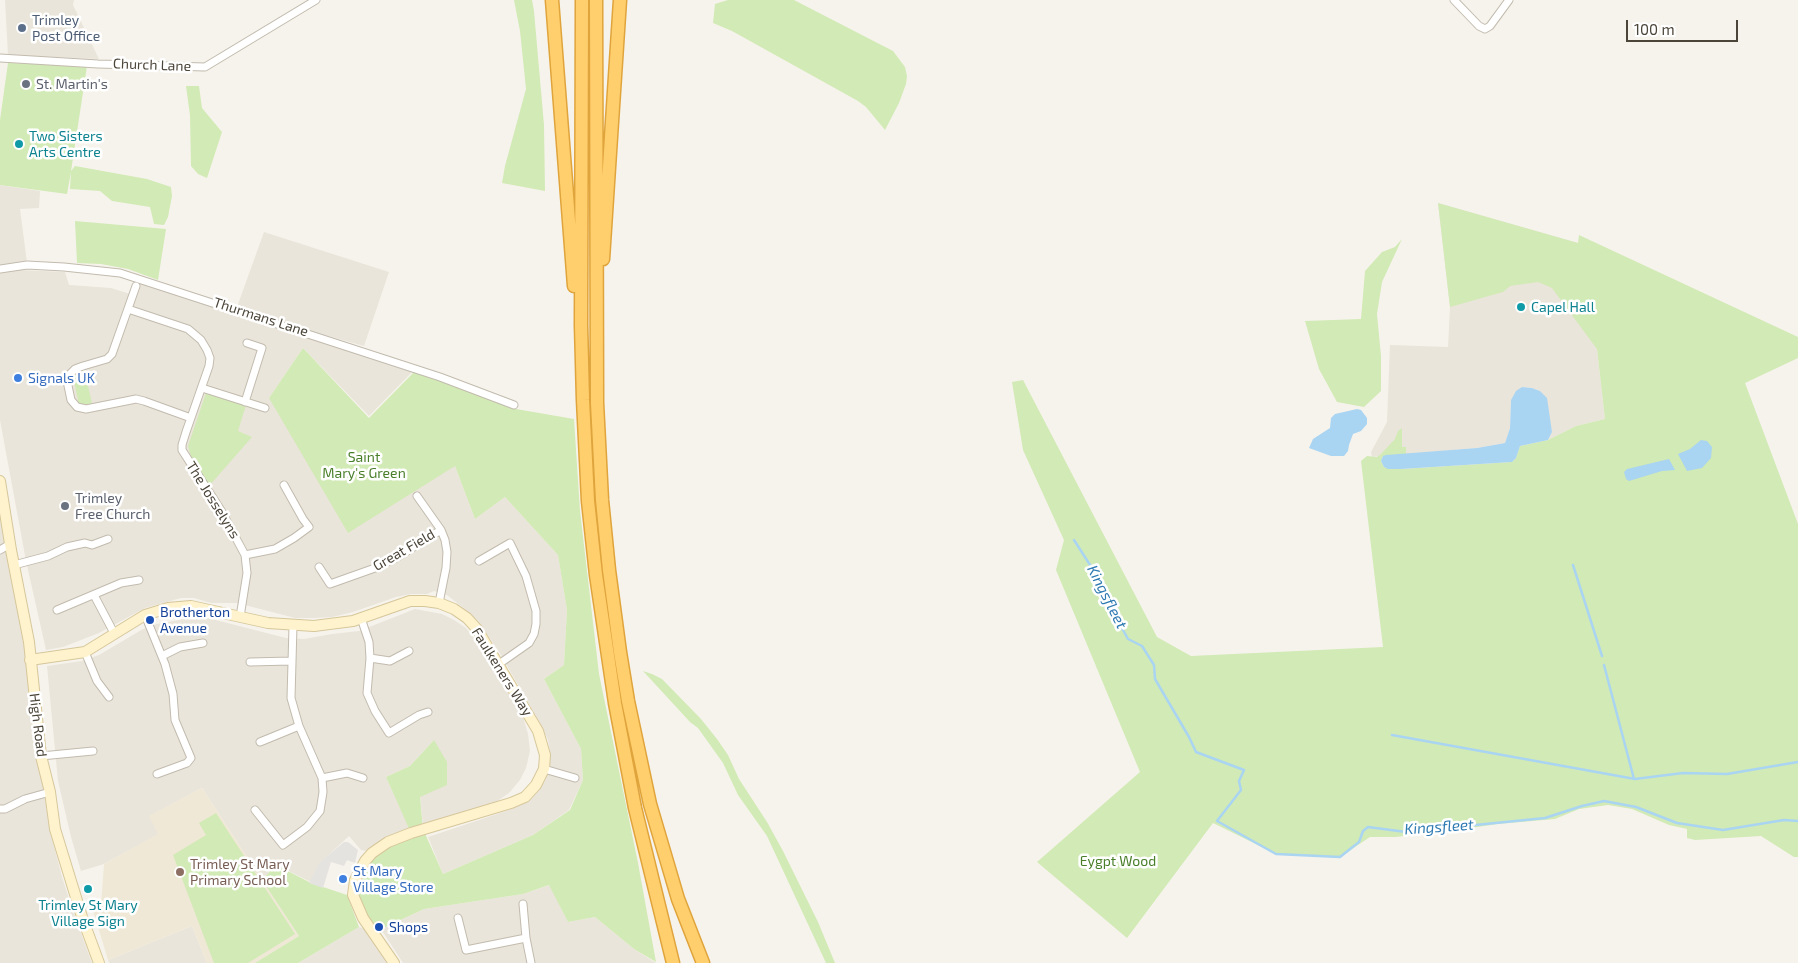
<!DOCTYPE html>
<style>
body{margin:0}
#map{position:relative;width:1798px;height:963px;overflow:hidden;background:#f6f3ec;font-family:"Exo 2",sans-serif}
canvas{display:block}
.scale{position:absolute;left:1626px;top:20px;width:112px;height:22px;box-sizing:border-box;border:2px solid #4b4439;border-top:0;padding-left:6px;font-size:15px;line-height:18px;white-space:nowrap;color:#4b4439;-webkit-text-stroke:4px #fff;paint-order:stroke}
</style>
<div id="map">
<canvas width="1798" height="963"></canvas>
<div class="scale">100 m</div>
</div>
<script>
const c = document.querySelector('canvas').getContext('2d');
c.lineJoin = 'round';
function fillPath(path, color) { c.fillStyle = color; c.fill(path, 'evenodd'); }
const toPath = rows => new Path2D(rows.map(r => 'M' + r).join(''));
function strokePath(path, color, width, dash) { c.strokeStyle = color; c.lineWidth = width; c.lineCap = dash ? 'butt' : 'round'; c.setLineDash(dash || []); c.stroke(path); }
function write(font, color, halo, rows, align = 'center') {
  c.font = font + ' "Exo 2",sans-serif'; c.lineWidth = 5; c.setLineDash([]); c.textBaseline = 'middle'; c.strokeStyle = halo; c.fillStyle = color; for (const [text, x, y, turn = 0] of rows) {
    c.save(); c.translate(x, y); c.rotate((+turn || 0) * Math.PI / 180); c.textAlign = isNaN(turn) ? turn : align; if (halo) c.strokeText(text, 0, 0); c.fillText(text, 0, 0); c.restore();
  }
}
const residential = toPath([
 [5,0,74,0,73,5,99,59,8,55],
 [0,185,40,191,39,208,20,209,27,263,0,265],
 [1438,203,1578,243,1597,349,1605,419,1576,426,1548,440,1552,432,1540,391,1532,388,1522,387,1511,400,1510,428,1505,443,1477,448,1372,457,1371,452,1387,422,1390,345,1448,347,1450,307],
 [264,232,389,272,364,346,310,331,237,307],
 [19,270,65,272,69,285,111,288,130,294,136,281,307,338,362,352,414,370,369,416,303,348,269,398,455,466,475,519,505,497,558,555,567,610,564,665,544,679,581,749,583,780,569,810,533,835,443,874,428,837,509,810,531,799,540,789,546,779,549,767,550,753,548,740,541,725,498,650,478,621,465,609,447,595,434,591,427,594,411,594,396,597,353,612,332,617,314,618,295,618,237,603,211,603,194,598,181,598,145,608,99,633,63,647,46,650,26,561,0,420,0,271],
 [0,496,25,637,45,799,51,834,62,877,74,914,92,963,0,963],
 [415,609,442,614,454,620,466,628,481,646,523,717,528,734,530,751,526,768,520,780,509,793,496,802,423,826,420,796,434,740,410,766,386,777,411,831,376,844,366,851,361,850,349,836,322,861,311,882,276,865,262,880,202,788,150,816,159,834,104,864,81,871,71,837,58,781,47,666,82,661,99,655,143,629,157,624,184,619,204,617,286,638,304,639,332,634,359,631],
 [550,885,568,922,595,917,634,949,656,963,403,963,381,929,424,909,523,894],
 [192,926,207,963,109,963,108,960],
 [359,927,368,930,390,963,298,963]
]);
const education = toPath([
 [202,788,299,936,255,963,207,963,192,926,108,960,92,907,101,904,104,864,158,834,149,816]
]);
const green = toPath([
 [514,0,532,0,534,11,544,125,545,191,502,183,505,166,526,89,520,31],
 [728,0,794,0,893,51,905,67,907,76,906,84,899,103,885,130,866,107,858,101,732,31,713,23,715,4],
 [8,63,87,66,71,171,75,166,147,179,171,187,172,196,168,217,164,225,154,224,150,207,112,201,100,191,70,189,71,172,67,194,0,185,0,120],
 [186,86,199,86,202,108,222,132,207,178,198,174,191,166,190,115],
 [1438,203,1578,243,1579,235,1798,337,1798,358,1745,383,1798,524,1798,857,1794,857,1761,836,1695,840,1687,838,1687,829,1669,825,1632,809,1608,805,1579,809,1555,819,1498,824,1435,833,1395,837,1370,837,1340,857,1276,854,1213,823,1127,938,1037,862,1140,772,1056,570,1064,540,1023,450,1012,382,1023,380,1157,637,1191,656,1383,647,1361,461,1367,456,1377,457,1381,454,1395,439,1398,431,1402,428,1402,447,1406,447,1406,454,1383,456,1381,461,1384,467,1401,469,1512,462,1516,458,1520,446,1548,440,1576,426,1605,419,1597,349,1552,288,1538,282,1510,286,1503,292,1450,307],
 [75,221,166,229,158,280,128,269,101,264,77,263],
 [1402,239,1382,282,1377,314,1381,356,1381,391,1364,407,1337,402,1319,369,1305,321,1361,319,1365,271,1382,252,1395,247],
 [303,348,369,418,415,371,516,409,574,419,580,511,599,674,638,863,656,962,634,949,595,917,568,922,549,885,523,894,424,909,381,929,374,934,353,895,365,861,411,833,386,777,410,766,434,740,447,762,447,785,420,797,423,829,443,874,533,835,570,810,583,780,581,749,544,679,564,665,567,610,558,555,505,497,475,519,455,466,348,533,269,398],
 [84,369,92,403,84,405,77,403,78,400,74,381,71,378,75,373],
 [206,393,246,405,238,431,252,437,209,486,193,465,188,446],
 [643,671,652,674,662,679,701,719,717,739,728,755,739,779,767,822,783,851,818,922,835,963,826,963,767,836,738,795,723,763,698,728,690,722],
 [216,813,295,934,248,963,214,963,173,855,206,835,199,823],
 [276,865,311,883,347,895,359,927,298,963,255,963,299,936,262,880]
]);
const parking = toPath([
 [344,842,348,842,358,850,355,863,347,860,344,866,331,862,323,888,309,883,320,862]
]);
const water = toPath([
 [1522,387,1532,388,1540,391,1547,398,1552,432,1548,440,1520,446,1516,458,1512,462,1401,469,1388,469,1384,467,1381,461,1383,456,1386,455,1477,448,1505,443,1510,428,1511,400,1516,391],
 [1357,409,1361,410,1367,418,1367,424,1361,431,1353,434,1349,445,1348,451,1344,456,1331,456,1309,448,1313,439,1330,428,1331,418,1335,414],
 [1701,440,1707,441,1712,447,1711,458,1702,468,1687,471,1678,454,1690,449],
 [1669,459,1675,470,1662,471,1629,481,1626,479,1624,472,1627,469]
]);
const stream = toPath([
 [1074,540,1101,582,1099,587,1128,639,1142,646,1154,665,1155,679,1189,737,1196,752,1244,770,1239,781,1241,790,1217,821,1276,854,1340,857,1359,842,1363,831,1368,827,1406,832,1545,818,1582,806,1604,801,1636,807,1677,823,1723,830,1784,820,1798,821],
 [1573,565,1602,656],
 [1604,665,1634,779],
 [1392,735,1635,779,1683,773,1727,774,1798,762]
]);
const street = toPath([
 [1454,0,1479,26,1485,29,1490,26,1509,0],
 [0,58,98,64,205,67,316,0],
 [0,269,27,265,64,267,120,273,440,377,514,405],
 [136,286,112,354,107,359,83,366,75,369,70,374,67,381,71,400,77,407,86,409,136,399,144,401,191,418],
 [128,309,188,329,201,340,207,350,210,358,209,366,186,432,182,445,182,450,222,512,245,555,247,573,240,617],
 [202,388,265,408],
 [245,402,262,348,247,343],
 [417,496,441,530,445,540,447,552,446,568,439,603],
 [0,550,10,544],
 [245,555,275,549,294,538,309,527,303,519,284,485],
 [479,561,510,543,526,576,536,611,536,624,534,634,529,643,499,664],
 [14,565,48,556,67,547,85,543,92,545,108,539],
 [319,567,330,584,375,568,396,558,441,530],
 [94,595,114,633],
 [57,610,121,583,139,580],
 [145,615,165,664,173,694,175,720,191,758,187,763,157,774],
 [361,618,369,642,370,658,367,693,375,711,389,733,419,715,428,712],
 [85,652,97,681,109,697],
 [162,656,180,647,203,643],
 [370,658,390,661,409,651],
 [250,662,291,661],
 [260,742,299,726],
 [41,756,93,751],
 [544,769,575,778],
 [322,778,347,773,363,778],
 [0,809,5,809,25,799,50,792],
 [255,810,283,845,307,827,320,811,323,792,322,778,299,726,291,698,293,626],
 [523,904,526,938,531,963],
 [458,918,466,950,526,938]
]);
const secondary = toPath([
 [0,481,11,550,29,642,41,756,50,792,55,829,82,917,99,963],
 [30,660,85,652,145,615,168,608,191,606,268,623,314,626,353,621,410,601,425,601,439,603,454,609,467,618,477,629,538,731,545,755,544,769,536,785,525,797,511,803,411,833,388,842,372,853,365,861,355,880,353,895,363,918,394,963]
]);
const highway = toPath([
 [552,0,574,286],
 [582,0,581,325,583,400,588,501,596,575,615,703,635,808,673,963],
 [596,0,597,403,602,500,609,570,620,652,628,701,650,804,678,899,703,963],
 [603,259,620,0]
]);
const markers = [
 [22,28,5,"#5c6f8a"],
 [26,84,5,"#6b7280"],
 [19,144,5,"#0f9aa8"],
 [1521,307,5,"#0f9aa8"],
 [18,378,5,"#3f7fe0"],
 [65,506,5,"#6b7280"],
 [150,620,5,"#1a4fb4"],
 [180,872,5,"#8d6e63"],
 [343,879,5,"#3f7fe0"],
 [88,889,5,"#0f9aa8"],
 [379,927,5,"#1a4fb4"]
];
const serviceNames = [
 ["Trimley",32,20],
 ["Post Office",32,36]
];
const streetNames = [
 ["Church Lane",152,65,2],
 ["Thurmans Lane",261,317,18],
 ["The Josselyns",213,500,58],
 ["Great Field",404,550,-30],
 ["Faulkeners Way",502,672,58],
 ["High Road",38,725,83]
];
const worshipNames = [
 ["St. Martin's",36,84],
 ["Trimley",75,498],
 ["Free Church",75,514]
];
const cultureNames = [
 ["Two Sisters",29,136],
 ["Arts Centre",29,152],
 ["Capel Hall",1531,307],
 ["Trimley St Mary",88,905,"center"],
 ["Village Sign",88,921,"center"]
];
const shopNames = [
 ["Signals UK",28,378],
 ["St Mary",353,871],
 ["Village Store",353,887]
];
const parkNames = [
 ["Saint",364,457],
 ["Mary's Green",364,473],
 ["Eygpt Wood",1118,861]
];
const transitNames = [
 ["Brotherton",160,612],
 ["Avenue",160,628],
 ["Shops",389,927]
];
const educationNames = [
 ["Trimley St Mary",190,864],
 ["Primary School",190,880]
];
const waterNames = [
 ["Kingsfleet",1107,597,63],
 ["Kingsfleet",1439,827,-4]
];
fillPath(residential, '#eae5da');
fillPath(education, '#efe8d6');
fillPath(green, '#d2eab5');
fillPath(parking, '#e5e3e0');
fillPath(water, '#a9d4f2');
strokePath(stream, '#a9d4f2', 2.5);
strokePath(street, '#c2bbae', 9);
strokePath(secondary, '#d6c79b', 12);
strokePath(highway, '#e0a43c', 15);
strokePath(street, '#fff', 7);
strokePath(secondary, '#fff3cd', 10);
strokePath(highway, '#ffcf6e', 12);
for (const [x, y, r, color] of markers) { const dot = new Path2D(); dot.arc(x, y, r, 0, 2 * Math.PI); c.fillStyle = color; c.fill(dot); strokePath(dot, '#fff', 2); }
write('14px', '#4e5e75', '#fff', serviceNames, 'left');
write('14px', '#4b4439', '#fff', streetNames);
write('14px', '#5b616d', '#fff', worshipNames, 'left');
write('14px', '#0d838f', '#fff', cultureNames, 'left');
write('14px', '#366cbe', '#fff', shopNames, 'left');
write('14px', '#4a7f2a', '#fff', parkNames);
write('14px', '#164399', '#fff', transitNames, 'left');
write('14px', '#785e54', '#fff', educationNames, 'left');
write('italic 15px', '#2e7ab2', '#fff', waterNames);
</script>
